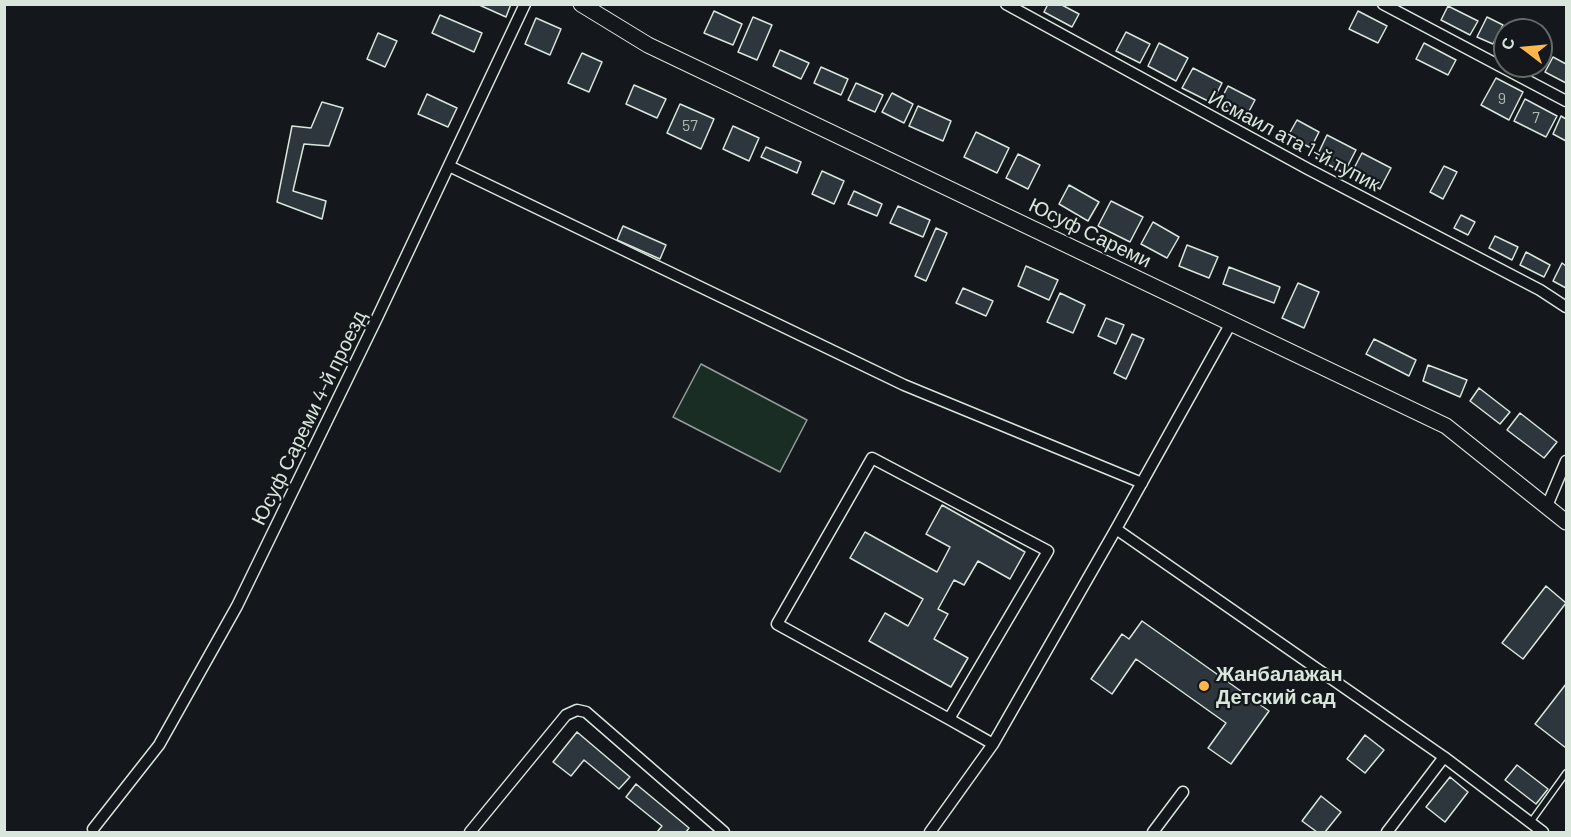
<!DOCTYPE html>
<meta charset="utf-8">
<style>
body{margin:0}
#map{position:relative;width:1571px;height:837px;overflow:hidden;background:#14181c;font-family:Barlow,sans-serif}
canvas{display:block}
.frame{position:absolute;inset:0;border:6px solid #d8e6dc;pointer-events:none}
.north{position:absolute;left:1493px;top:18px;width:60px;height:60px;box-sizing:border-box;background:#14181c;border:2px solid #626a69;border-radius:50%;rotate:286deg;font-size:16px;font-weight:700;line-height:24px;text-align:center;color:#d8e6dc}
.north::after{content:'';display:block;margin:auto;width:21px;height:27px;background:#ffb74d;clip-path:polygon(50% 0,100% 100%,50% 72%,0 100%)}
</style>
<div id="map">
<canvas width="1571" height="837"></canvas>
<div class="frame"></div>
<div class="north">С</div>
</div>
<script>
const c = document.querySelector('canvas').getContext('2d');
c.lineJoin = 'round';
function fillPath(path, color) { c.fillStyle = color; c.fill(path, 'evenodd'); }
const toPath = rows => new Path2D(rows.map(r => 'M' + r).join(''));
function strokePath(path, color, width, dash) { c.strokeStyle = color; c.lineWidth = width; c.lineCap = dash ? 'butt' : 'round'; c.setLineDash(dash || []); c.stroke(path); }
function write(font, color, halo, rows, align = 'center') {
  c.font = font + ' Barlow,sans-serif'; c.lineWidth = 4.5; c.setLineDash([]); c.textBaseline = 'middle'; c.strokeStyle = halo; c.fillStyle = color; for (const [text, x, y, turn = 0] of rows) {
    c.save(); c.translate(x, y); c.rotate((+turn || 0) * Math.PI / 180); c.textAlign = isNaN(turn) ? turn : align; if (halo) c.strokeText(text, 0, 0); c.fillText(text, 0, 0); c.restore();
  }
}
const green = toPath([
 [701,364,807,420,780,472,673,417,701,364]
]);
const building = toPath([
 [477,4,511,4,506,17,477,4],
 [1048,4,1060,4,1079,14,1072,27,1044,12,1048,4],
 [1448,6,1478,21,1470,35,1441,20,1448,6],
 [714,11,742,24,733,45,704,33,714,11],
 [1358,11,1387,26,1378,43,1349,29,1358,11],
 [440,15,482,33,474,52,432,33,440,15],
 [753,17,772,25,757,60,738,52,753,17],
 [1487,17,1503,25,1493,44,1477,37,1487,17],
 [536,18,561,29,550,55,525,44,536,18],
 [1126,32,1150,44,1140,63,1116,51,1126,32],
 [378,33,397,41,385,67,367,59,378,33],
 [1159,43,1188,58,1176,81,1148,66,1159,43],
 [1424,43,1456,60,1448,75,1416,59,1424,43],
 [780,50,809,63,801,79,773,66,780,50],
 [582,53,602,62,589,92,568,83,582,53],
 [1553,57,1566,64,1566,83,1545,72,1553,57],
 [821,67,848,79,841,95,814,83,821,67],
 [1193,68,1222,83,1212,103,1182,88,1193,68],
 [1496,78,1523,92,1509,120,1481,105,1496,78],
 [856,83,883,95,875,112,848,100,856,83],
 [634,85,666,99,657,118,626,104,634,85],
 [1228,86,1255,100,1246,117,1219,103,1228,86],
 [892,93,913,104,904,123,882,112,892,93],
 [427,94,457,108,448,127,418,114,427,94],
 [1525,99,1557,116,1546,137,1514,121,1525,99],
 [322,102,343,108,329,146,304,144,293,191,326,201,322,219,277,202,292,126,311,128,322,102],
 [680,104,714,119,701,149,667,133,680,104],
 [918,106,951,121,943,141,909,126,918,106],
 [1561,116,1566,119,1566,141,1553,134,1561,116],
 [1297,120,1319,132,1311,148,1288,136,1297,120],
 [733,126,759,138,749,161,723,149,733,126],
 [976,132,1009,148,997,173,964,157,976,132],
 [1327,135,1356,150,1344,173,1316,158,1327,135],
 [766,147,801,162,797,173,761,157,766,147],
 [1362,153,1391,168,1380,189,1351,174,1362,153],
 [1018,154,1040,165,1028,189,1006,178,1018,154],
 [1444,166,1457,172,1443,199,1430,192,1444,166],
 [822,171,844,181,834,204,812,194,822,171],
 [1069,185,1099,202,1088,221,1059,204,1069,185],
 [854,191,882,204,877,216,848,204,854,191],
 [1111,201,1143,217,1130,242,1098,226,1111,201],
 [898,206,930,220,923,237,890,223,898,206],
 [1461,215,1475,222,1468,235,1454,228,1461,215],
 [1153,222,1179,237,1167,258,1141,244,1153,222],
 [623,226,666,245,660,259,617,240,623,226],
 [936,228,947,233,926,281,915,276,936,228],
 [1495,236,1518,247,1512,260,1489,248,1495,236],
 [1187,245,1218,257,1209,278,1179,266,1187,245],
 [1526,252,1550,265,1544,277,1520,265,1526,252],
 [1562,263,1566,266,1566,288,1553,281,1562,263],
 [1026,266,1058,280,1049,300,1018,286,1026,266],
 [1229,267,1280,287,1274,303,1223,284,1229,267],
 [1298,283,1319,292,1304,328,1282,318,1298,283],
 [963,288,993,301,986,316,956,303,963,288],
 [1060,293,1085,305,1073,333,1047,322,1060,293],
 [1106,318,1124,325,1116,344,1098,336,1106,318],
 [1132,334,1144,339,1126,379,1114,373,1132,334],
 [1374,339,1416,360,1409,376,1366,354,1374,339],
 [1428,365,1467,380,1460,397,1423,381,1428,365],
 [1479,388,1510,412,1500,424,1470,401,1479,388],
 [1520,413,1557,442,1544,458,1507,430,1520,413],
 [942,505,1025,552,1010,579,978,561,964,585,954,580,938,609,948,614,934,639,968,658,951,687,869,641,885,613,908,626,923,599,850,558,865,532,937,572,950,547,926,534,942,505],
 [1546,586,1566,603,1523,659,1502,643,1546,586],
 [1142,621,1269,711,1231,764,1208,748,1226,723,1136,659,1112,694,1091,679,1122,634,1129,639,1142,621],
 [1566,684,1566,748,1535,724,1566,684],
 [577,732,630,777,619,789,584,760,571,776,553,762,577,732],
 [1365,735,1384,750,1365,773,1347,759,1365,735],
 [1517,765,1548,789,1536,804,1505,780,1517,765],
 [1450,777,1468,792,1445,822,1426,807,1450,777],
 [636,784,689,828,686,832,657,832,662,826,626,797,636,784],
 [1321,796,1341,812,1325,832,1317,832,1302,821,1321,796]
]);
const service = toPath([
 [1530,823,1566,773]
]);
const minor = toPath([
 [1006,4,1308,169,1540,290,1566,307],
 [1383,4,1566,101],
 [449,166,904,385,1142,483],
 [1547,506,1566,461],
 [1116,529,1444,757,1543,832],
 [949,719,1048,551,872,458,777,624,949,719,993,744],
 [93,829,159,745,237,606,377,318,525,4],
 [470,832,566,715,577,710,586,712,724,832],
 [930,832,993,744,1116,529,1231,323],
 [1153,832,1183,792],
 [1387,832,1444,757]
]);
const secondary = toPath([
 [581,4,648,45,1446,426,1566,522]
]);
const markers = [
 [1204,686,6,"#ffb74d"]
];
const numberNames = [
 ["9",1502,99],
 ["7",1536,118],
 ["57",690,126]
];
const streetNames = [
 ["Исмаил ата 1-й тупик",1294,141,28],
 ["Юсуф Сареми",1090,233,26],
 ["Юсуф Сареми 4-й проезд",309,418,-64]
];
const poiNames = [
 ["Жанбалажан",1216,674],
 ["Детский сад",1216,697]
];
fillPath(green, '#1a2d24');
strokePath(green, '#939e99', 1.5);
fillPath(building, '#2c363c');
strokePath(building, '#d8e6dc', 1.5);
strokePath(service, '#d8e6dc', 8);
strokePath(minor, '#d8e6dc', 13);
strokePath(secondary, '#d8e6dc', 17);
strokePath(service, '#14181c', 5);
strokePath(minor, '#14181c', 10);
strokePath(secondary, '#14181c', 15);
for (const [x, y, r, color] of markers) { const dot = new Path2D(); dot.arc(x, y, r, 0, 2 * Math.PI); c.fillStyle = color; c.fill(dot); strokePath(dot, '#14181c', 2); }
write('16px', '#adbab4', null, numberNames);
write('20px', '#d8e6dc', '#14181c', streetNames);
write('bold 20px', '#d8e6dc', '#14181c', poiNames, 'left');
</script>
